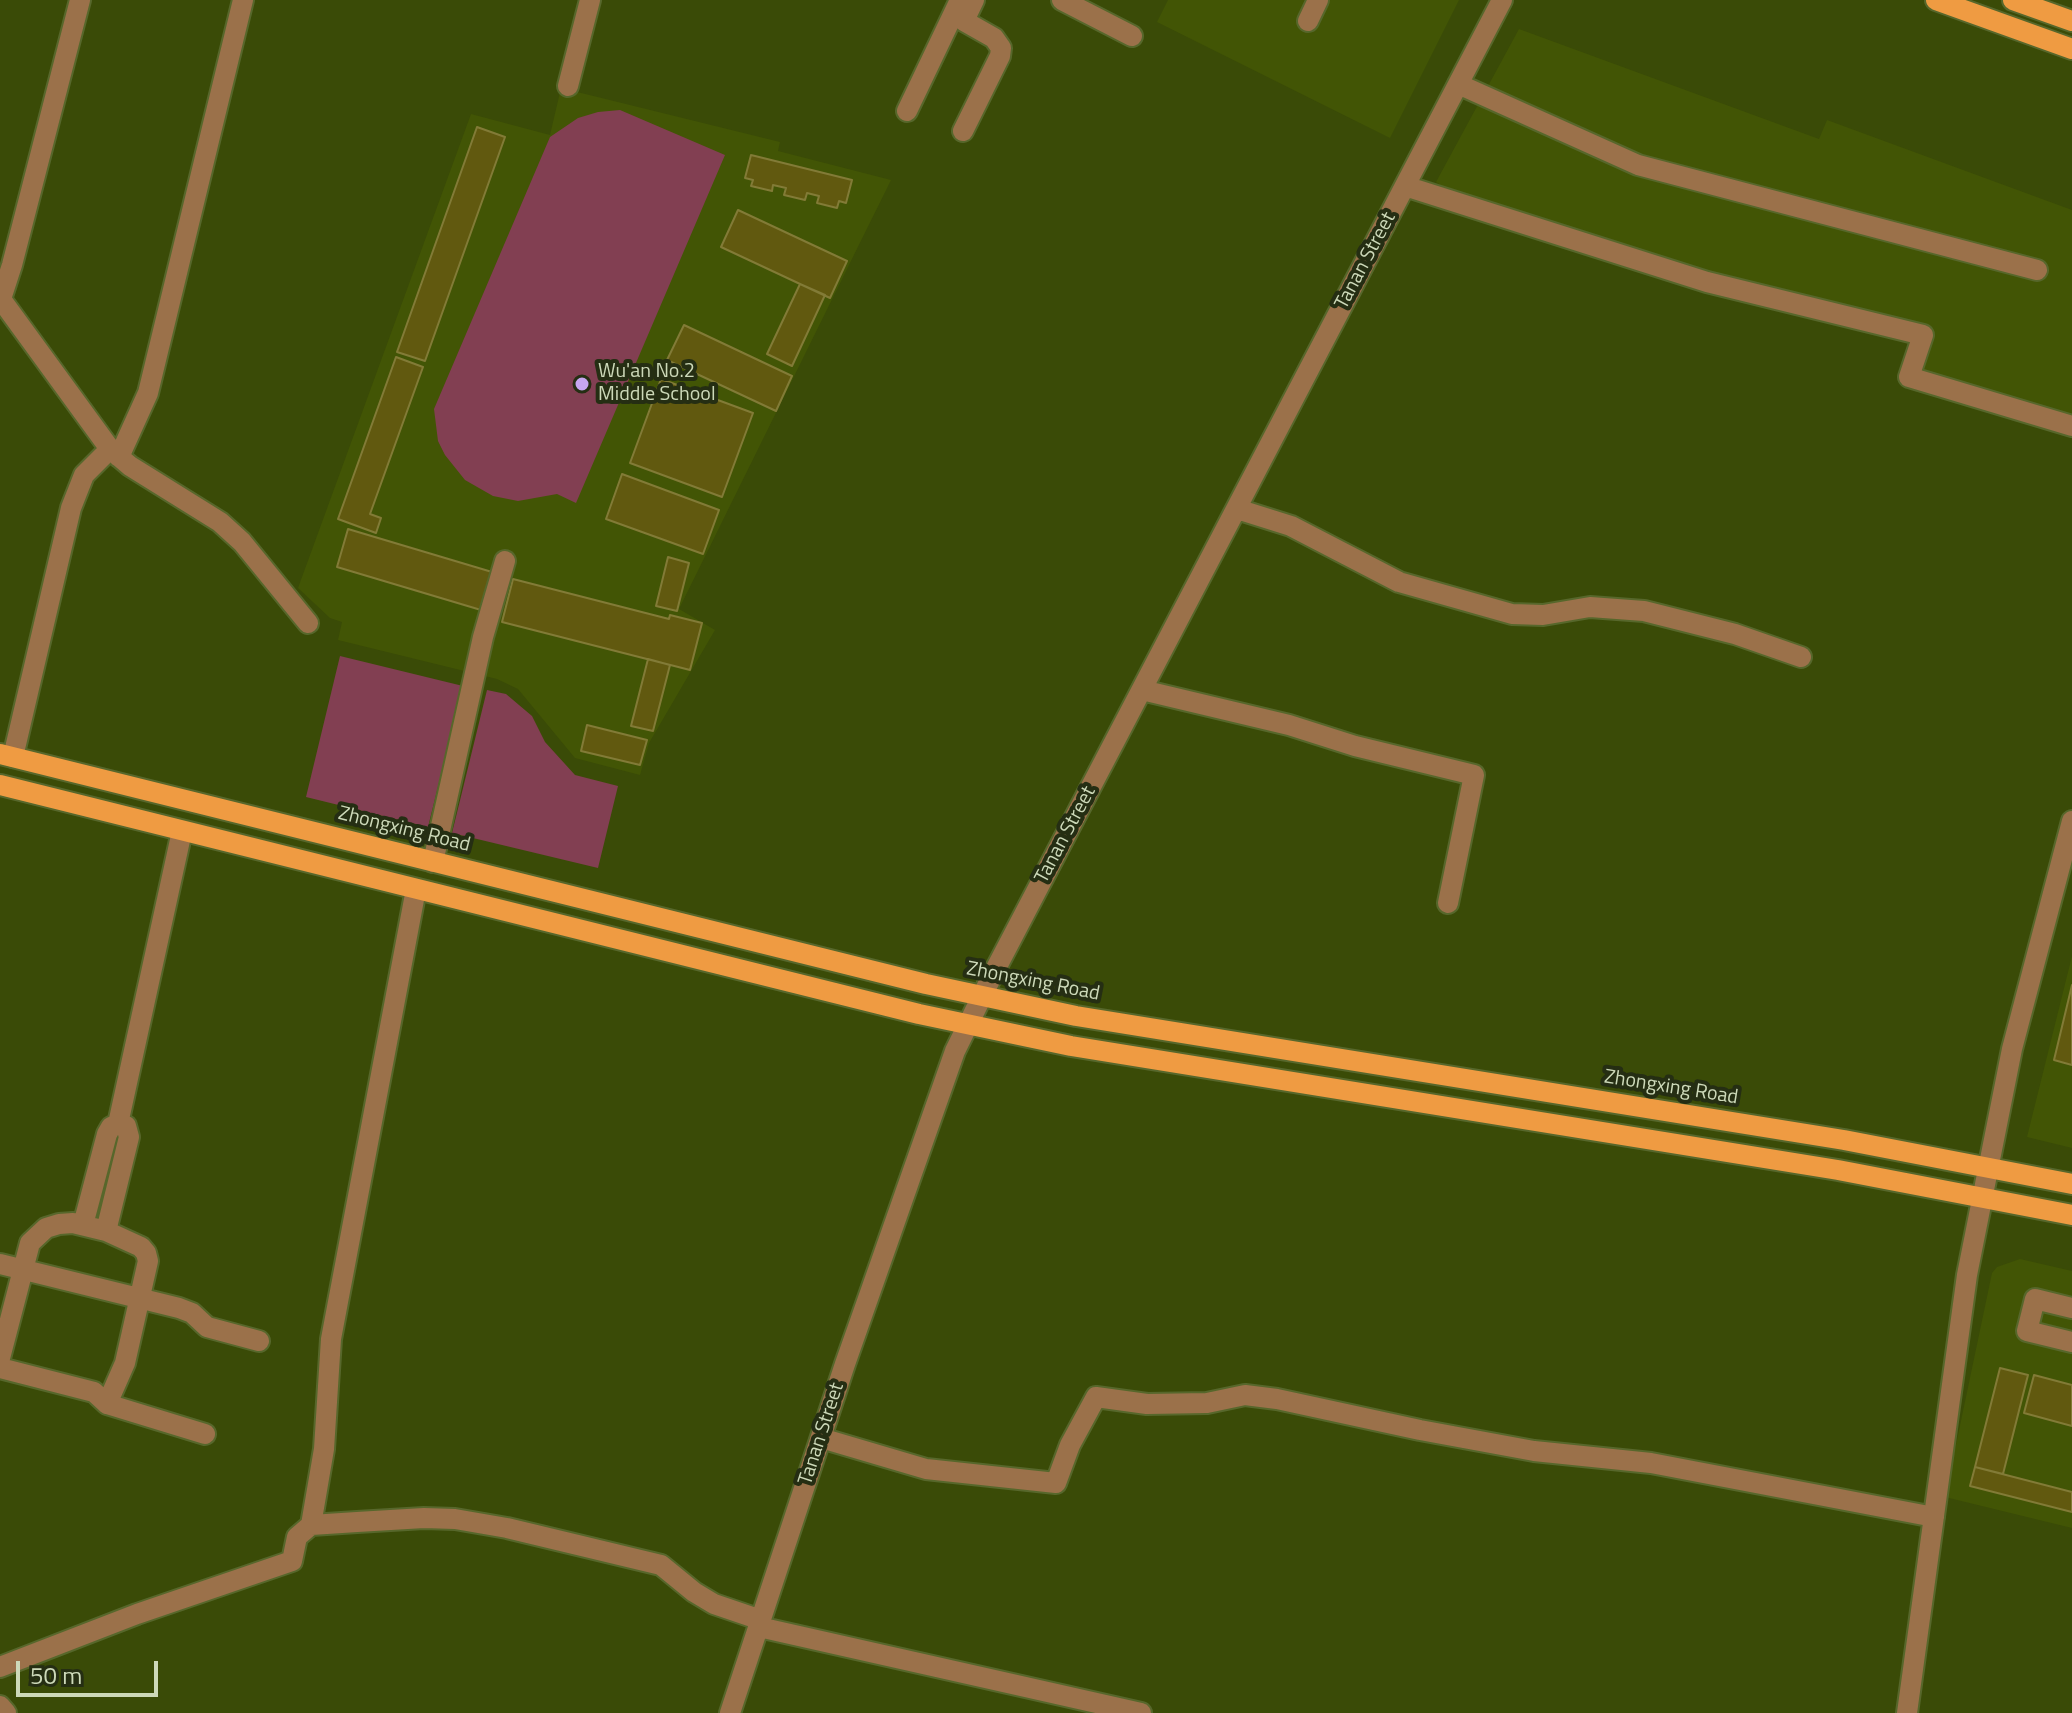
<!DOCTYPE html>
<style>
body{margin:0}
#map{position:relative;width:2072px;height:1713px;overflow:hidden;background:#3a4b07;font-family:"Titillium Web",sans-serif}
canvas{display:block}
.scale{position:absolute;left:16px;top:1661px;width:142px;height:36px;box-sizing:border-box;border:4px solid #cdd9b9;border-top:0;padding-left:10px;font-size:24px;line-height:28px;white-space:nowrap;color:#cdd9b9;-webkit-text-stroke:6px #252e13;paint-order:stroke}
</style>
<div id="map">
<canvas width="2072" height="1713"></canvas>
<div class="scale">50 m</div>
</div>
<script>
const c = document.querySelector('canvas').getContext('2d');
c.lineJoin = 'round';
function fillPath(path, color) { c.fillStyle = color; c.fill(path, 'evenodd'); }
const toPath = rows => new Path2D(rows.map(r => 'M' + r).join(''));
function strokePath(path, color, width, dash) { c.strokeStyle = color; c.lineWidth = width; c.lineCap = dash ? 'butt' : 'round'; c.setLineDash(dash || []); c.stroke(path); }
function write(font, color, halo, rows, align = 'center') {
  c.font = font + ' "Titillium Web",sans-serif'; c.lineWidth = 8; c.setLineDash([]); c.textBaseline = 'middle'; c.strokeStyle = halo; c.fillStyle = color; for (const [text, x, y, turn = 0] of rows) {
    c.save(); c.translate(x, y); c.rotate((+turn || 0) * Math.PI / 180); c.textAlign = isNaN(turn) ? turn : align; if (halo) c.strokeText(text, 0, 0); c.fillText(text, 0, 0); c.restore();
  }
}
const built = toPath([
 [1168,0,1459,0,1390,138,1157,22],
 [1519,29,1819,139,1827,120,2072,210,2072,417,1916,377,1927,329,1651,257,1459,197,1436,182],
 [561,88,780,142,778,151,891,180,679,609,715,630,649,743,640,775,575,758,518,689,497,679,338,640,342,622,330,618,298,588,471,114,550,135],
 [2072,956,2072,1148,2027,1137],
 [2020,1259,2072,1271,2072,1528,1945,1497,1992,1273,1997,1267]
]);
const green = toPath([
 [620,110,725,155,576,503,557,494,518,501,493,496,465,480,445,455,438,441,434,409,550,137,578,118,598,112],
 [340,656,463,686,428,827,306,797],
 [487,690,506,694,532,716,545,742,575,775,618,786,598,868,452,833]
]);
const building = toPath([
 [477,127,505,137,425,361,397,352,477,127],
 [751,155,852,180,846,203,839,201,837,208,817,203,819,196,807,193,805,200,784,195,786,188,773,185,772,191,751,186,753,180,745,178,751,155],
 [738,210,847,261,830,298,721,247,738,210],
 [800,284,825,295,792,366,767,354,800,284],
 [684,325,792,376,776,411,667,360,684,325],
 [396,357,423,367,370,514,381,518,376,533,338,519,396,357],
 [661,379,753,413,722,497,630,463,661,379],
 [622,474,719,510,703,554,606,519,622,474],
 [348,529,492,572,481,610,337,567,348,529],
 [668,557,689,563,677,611,656,606,668,557],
 [513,579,669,619,670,615,702,623,690,670,502,622,513,579],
 [648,659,670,665,653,731,631,726,648,659],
 [587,725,647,740,640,765,581,751,587,725],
 [2072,985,2072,1065,2054,1060,2072,985],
 [2000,1368,2028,1375,2003,1474,1975,1467,2000,1368],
 [2034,1375,2072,1385,2072,1426,2024,1413,2034,1375],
 [1975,1467,2072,1492,2072,1512,1970,1486,1975,1467]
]);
const minor = toPath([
 [1062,0,1132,36],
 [1308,21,1318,0],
 [1458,84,1638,165,2037,270],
 [568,86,590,0],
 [907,111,960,0],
 [963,131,1000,56,1001,48,994,38,964,21,974,0],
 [1405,186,1707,282,1923,335,1909,377,2072,426],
 [0,298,110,449,130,466,220,522,242,542,308,623],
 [1,299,12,265,80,0],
 [119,457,148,393,243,0],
 [1237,509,1291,526,1399,582,1512,614,1543,615,1590,607,1644,611,1735,634,1801,657],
 [1142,690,1289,725,1355,746,1474,775,1448,903],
 [13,757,71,508,84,475,110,449],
 [433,862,483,637,505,561],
 [118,1124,182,831],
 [83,1225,107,1134,111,1127,118,1124,126,1126,129,1137,106,1231],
 [0,1264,179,1308,192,1313,207,1327,259,1341],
 [2072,1308,2035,1299,2027,1331,2072,1342],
 [0,1358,30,1243,46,1228,59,1224,73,1223,106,1231,141,1247,146,1253,148,1261,125,1363,107,1404],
 [0,1368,94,1392,107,1404,205,1434],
 [821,1438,926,1469,1056,1483,1070,1445,1096,1397,1147,1404,1207,1403,1245,1395,1277,1399,1420,1430,1534,1451,1651,1463,1934,1517],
 [311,1525,324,1449,331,1339,416,889],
 [759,1627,1141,1713],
 [0,1667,137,1614,292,1561,297,1537,311,1525,357,1522,424,1518,455,1519,507,1528,661,1565,694,1592,714,1604,761,1620],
 [0,1706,6,1713],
 [730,1713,845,1364,955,1051,992,976,1502,0],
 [1907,1713,1967,1275,2012,1049,2072,821]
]);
const major = toPath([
 [1936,0,2072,49],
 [2013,0,2072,21],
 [0,754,926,984,1076,1016,1844,1140,2072,1184],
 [0,785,919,1014,1071,1046,1838,1170,2072,1215]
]);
const markers = [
 [582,384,8,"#c6a6f0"]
];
const streetNames = [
 ["Tanan Street",1366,261,-62],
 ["Zhongxing Road",404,830,14],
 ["Tanan Street",1066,835,-62],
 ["Zhongxing Road",1033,982,11],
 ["Zhongxing Road",1671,1088,9],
 ["Tanan Street",822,1434,-72]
];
const poiNames = [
 ["Wu'an No.2",598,372],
 ["Middle School",598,395]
];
fillPath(built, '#425505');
fillPath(green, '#823f52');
fillPath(building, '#61590f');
strokePath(building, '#827b37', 2);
strokePath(minor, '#57672b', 24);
strokePath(major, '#57672b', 24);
strokePath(minor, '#9b714a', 20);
strokePath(major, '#ef9b42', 20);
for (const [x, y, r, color] of markers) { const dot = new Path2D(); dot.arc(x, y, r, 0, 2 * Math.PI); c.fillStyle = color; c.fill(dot); strokePath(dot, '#252e13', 3); }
write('20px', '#cdd9b9', '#252e13', streetNames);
write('20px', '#cdd9b9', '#252e13', poiNames, 'left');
</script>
